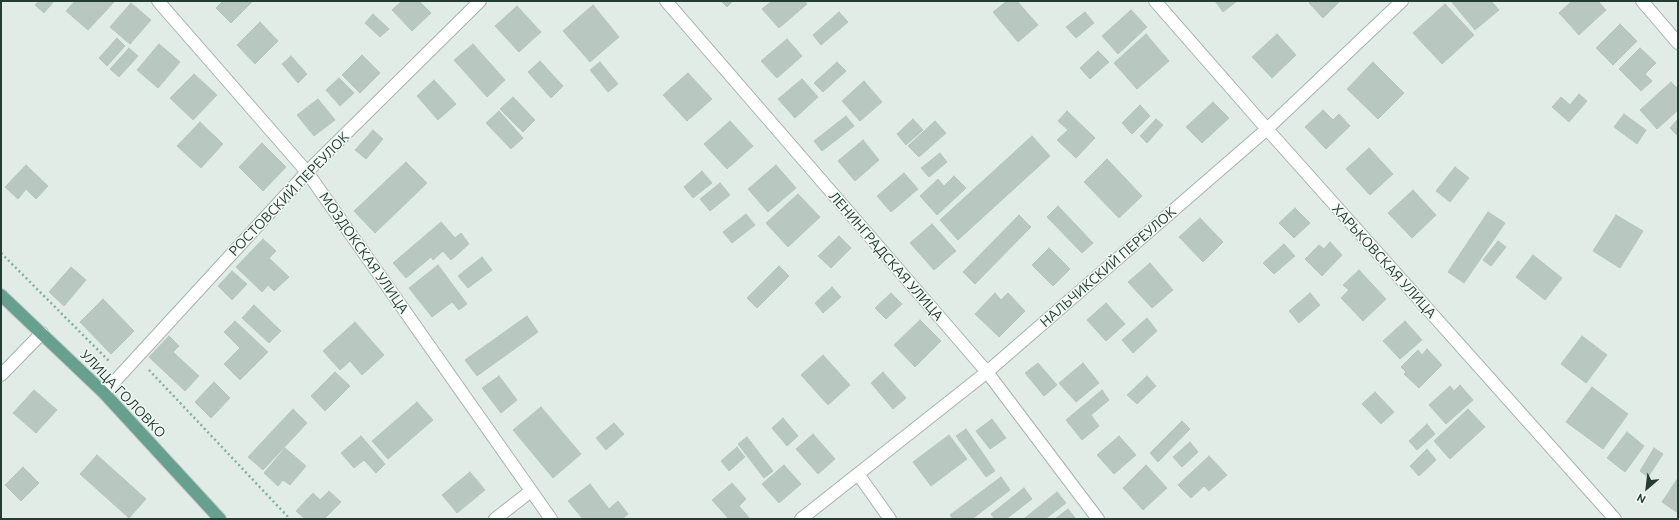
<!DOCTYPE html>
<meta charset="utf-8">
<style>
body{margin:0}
#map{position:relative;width:1679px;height:520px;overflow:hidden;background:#e2ece7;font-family:Ubuntu,sans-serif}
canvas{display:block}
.frame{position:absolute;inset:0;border:2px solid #233d35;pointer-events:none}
.north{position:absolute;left:1627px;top:468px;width:40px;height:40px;-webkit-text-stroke:3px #f3f9f5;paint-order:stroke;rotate:208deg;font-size:11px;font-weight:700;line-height:16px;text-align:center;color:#233d35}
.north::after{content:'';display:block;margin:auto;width:14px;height:18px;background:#233d35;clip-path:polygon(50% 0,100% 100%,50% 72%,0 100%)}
</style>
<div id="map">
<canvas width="1679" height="520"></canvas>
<div class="frame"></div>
<div class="north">N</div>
</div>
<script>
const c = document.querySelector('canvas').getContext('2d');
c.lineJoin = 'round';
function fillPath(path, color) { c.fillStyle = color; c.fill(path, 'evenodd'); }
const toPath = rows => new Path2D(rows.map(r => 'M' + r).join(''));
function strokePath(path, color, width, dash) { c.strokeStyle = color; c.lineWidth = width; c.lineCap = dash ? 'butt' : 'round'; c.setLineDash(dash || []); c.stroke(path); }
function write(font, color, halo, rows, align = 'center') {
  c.font = font + ' Ubuntu,sans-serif'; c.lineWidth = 3; c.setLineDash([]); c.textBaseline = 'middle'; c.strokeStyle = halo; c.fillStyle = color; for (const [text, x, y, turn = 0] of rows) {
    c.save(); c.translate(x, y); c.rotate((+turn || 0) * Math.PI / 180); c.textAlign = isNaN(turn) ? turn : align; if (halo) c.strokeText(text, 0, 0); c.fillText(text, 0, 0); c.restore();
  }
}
const building = toPath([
 [39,1,54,1,44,13,35,5,39,1],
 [75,1,115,1,88,30,66,11,75,1],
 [223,1,253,1,231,23,216,8,223,1],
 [402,1,419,1,431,13,412,31,392,10,402,1],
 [721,1,733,1,727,7,721,1],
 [772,1,805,1,807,4,779,28,762,9,772,1],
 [1007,1,1017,1,1038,25,1018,42,993,12,1007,1],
 [1215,1,1237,1,1223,12,1215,1],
 [1311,1,1340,1,1323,18,1309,3,1311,1],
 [1451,1,1491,1,1499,10,1475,30,1451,1],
 [1572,1,1598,1,1606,10,1579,35,1559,13,1572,1],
 [131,3,151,20,130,44,110,27,131,3],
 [1445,4,1474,35,1442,64,1413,33,1445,4],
 [593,5,619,37,590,62,563,31,593,5],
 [517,6,541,32,519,52,495,26,517,6],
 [1131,10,1147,27,1118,54,1102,36,1131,10],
 [839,12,848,22,821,45,813,35,839,12],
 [1085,12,1094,23,1076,38,1066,27,1085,12],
 [373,14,389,29,380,37,365,23,373,14],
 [260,22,278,41,255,64,237,45,260,22],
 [1620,24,1637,41,1613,65,1596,48,1620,24],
 [1146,34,1169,61,1137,89,1114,63,1146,34],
 [1277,34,1296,55,1272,78,1252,57,1277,34],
 [117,38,125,46,107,66,99,58,117,38],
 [787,39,802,56,777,78,761,61,787,39],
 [159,44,180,62,158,88,137,70,159,44],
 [473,44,505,80,487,97,454,60,473,44],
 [129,48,138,56,119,77,110,69,129,48],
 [1640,48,1656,63,1645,74,1652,81,1641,91,1619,69,1640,48],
 [1098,51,1109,62,1090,79,1080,68,1098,51],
 [362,55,380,73,360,93,342,75,362,55],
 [291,56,307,74,298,83,282,64,291,56],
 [540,61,563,86,551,98,528,72,540,61],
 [600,62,618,84,608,92,590,70,600,62],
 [837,62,846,71,823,92,814,83,837,62],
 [1373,62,1404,93,1378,119,1347,89,1373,62],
 [688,73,712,99,687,121,663,95,688,73],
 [194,74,217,95,193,120,170,98,194,74],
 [339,78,354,93,340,106,326,90,339,78],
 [802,79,818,97,795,118,778,99,802,79],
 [434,80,456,104,438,120,417,96,434,80],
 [864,81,882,102,860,121,842,101,864,81],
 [1671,82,1678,89,1678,110,1657,129,1640,110,1671,82],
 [1579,94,1587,101,1569,122,1552,107,1561,97,1570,105,1579,94],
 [513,97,535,120,523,132,500,109,513,97],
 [318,99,335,120,314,136,297,115,318,99],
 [1213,102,1229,118,1202,143,1186,127,1213,102],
 [1140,105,1150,116,1132,134,1122,123,1140,105],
 [1323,110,1333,120,1339,114,1350,126,1326,149,1305,127,1323,110],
 [499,111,523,138,511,149,486,123,499,111],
 [1067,111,1095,138,1076,158,1057,140,1068,130,1058,121,1067,111],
 [1624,114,1646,130,1637,144,1614,127,1624,114],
 [846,116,854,126,822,151,814,141,846,116],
 [913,119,923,130,906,145,897,134,913,119],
 [1156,119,1163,125,1147,143,1140,136,1156,119],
 [1678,119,1678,136,1670,128,1678,119],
 [730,121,753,146,727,169,704,144,730,121],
 [935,121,946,133,919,157,908,146,935,121],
 [200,122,223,144,201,168,177,146,200,122],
 [373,130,383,139,366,159,355,150,373,130],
 [1032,136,1050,156,958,240,940,220,1032,136],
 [863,140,879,160,855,181,838,161,863,140],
 [262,143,286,167,263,191,239,167,262,143],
 [1369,148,1393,174,1370,195,1346,169,1369,148],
 [940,153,947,162,929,177,921,168,940,153],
 [1107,159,1142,196,1119,218,1084,182,1107,159],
 [406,162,427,183,375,233,354,211,406,162],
 [26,165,48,186,36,199,26,189,18,199,5,187,26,165],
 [776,165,796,188,768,212,748,189,776,165],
 [1455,167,1469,178,1450,202,1436,191,1455,167],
 [702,171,712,183,693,198,684,187,702,171],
 [904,173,918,189,891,212,877,196,904,173],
 [954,176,966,188,937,215,920,196,938,179,944,186,954,176],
 [720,183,730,195,710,211,700,199,720,183],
 [1413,190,1436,215,1412,238,1388,213,1413,190],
 [798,194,820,217,788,247,766,223,798,194],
 [1058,206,1093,243,1082,253,1047,217,1058,206],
 [1295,208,1310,223,1294,238,1279,223,1295,208],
 [1488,212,1505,223,1464,283,1448,272,1488,212],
 [746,214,755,225,732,243,723,232,746,214],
 [1019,215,1031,227,975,284,963,272,1019,215],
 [1616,215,1643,231,1620,268,1593,251,1616,215],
 [1200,218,1223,242,1203,262,1179,237,1200,218],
 [441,222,455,238,461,233,469,244,451,260,443,251,433,260,431,257,406,278,393,263,441,222],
 [932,224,956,251,934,270,910,243,932,224],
 [839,236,851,248,831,268,818,256,839,236],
 [263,239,276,251,269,258,289,277,274,291,268,285,262,292,236,267,263,239],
 [1498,241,1506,247,1491,266,1483,260,1498,241],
 [1330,242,1342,255,1322,276,1305,259,1319,245,1324,249,1330,242],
 [1284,244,1295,256,1274,274,1263,263,1284,244],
 [1049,248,1070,269,1053,286,1032,265,1049,248],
 [1533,255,1562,278,1545,300,1516,277,1533,255],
 [482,257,492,270,468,288,458,276,482,257],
 [1150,263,1173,290,1152,308,1128,282,1150,263],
 [438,265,467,304,459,310,452,302,432,317,409,288,438,265],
 [779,266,789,276,757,308,747,298,779,266],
 [71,267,86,280,64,306,49,292,71,267],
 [1359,270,1386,299,1363,321,1341,298,1349,290,1343,285,1359,270],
 [232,271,247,284,232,300,218,286,232,271],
 [832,287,841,297,823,313,815,303,832,287],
 [891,293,902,304,886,319,875,308,891,293],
 [995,293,1001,300,1008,293,1025,311,999,337,975,314,995,293],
 [1310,293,1320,305,1299,323,1289,311,1310,293],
 [103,299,134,331,111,354,80,322,103,299],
 [1106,303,1125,324,1106,341,1087,320,1106,303],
 [254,305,281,331,269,343,242,318,254,305],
 [527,316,538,332,477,376,465,360,527,316],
 [1147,318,1157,331,1133,353,1122,340,1147,318],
 [920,320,941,341,915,367,894,345,920,320],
 [235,321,268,352,240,380,224,364,240,348,224,332,235,321],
 [1405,321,1422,340,1400,359,1383,341,1405,321],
 [355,322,384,355,362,375,350,361,340,370,323,351,355,322],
 [169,336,179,346,173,352,199,376,185,391,149,357,169,336],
 [1582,336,1607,355,1586,383,1561,364,1582,336],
 [1427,349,1442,365,1419,388,1404,374,1406,372,1401,367,1418,350,1422,355,1427,349],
 [823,355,850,385,828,405,801,375,823,355],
 [1038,363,1057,385,1044,396,1025,373,1038,363],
 [1083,363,1099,383,1076,402,1059,383,1083,363],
 [335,372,350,386,325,411,311,396,335,372],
 [883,372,906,398,893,409,871,383,883,372],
 [499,376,517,400,501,413,482,388,499,376],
 [1147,376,1156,386,1137,404,1127,395,1147,376],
 [214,382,230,398,211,418,195,402,214,382],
 [1460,385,1473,400,1446,424,1429,405,1450,386,1454,391,1460,385],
 [1592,387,1628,414,1603,449,1566,422,1592,387],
 [34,390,57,410,36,433,13,413,34,390],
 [1102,390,1109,400,1091,415,1099,426,1082,440,1066,420,1102,390],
 [1375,392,1394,412,1381,424,1362,404,1375,392],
 [417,402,433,420,388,459,372,441,417,402],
 [541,407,581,454,553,478,513,430,541,407],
 [293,409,307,423,263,470,248,457,293,409],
 [1468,409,1485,427,1450,459,1434,441,1468,409],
 [783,418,798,436,787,446,772,428,783,418],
 [992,419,1006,438,990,449,976,431,992,419],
 [1182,421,1190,429,1158,462,1150,453,1182,421],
 [614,423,624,434,606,450,596,438,614,423],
 [1427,424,1435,434,1417,450,1409,441,1427,424],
 [966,429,995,471,986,477,956,436,966,429],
 [1627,432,1644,446,1625,472,1607,458,1627,432],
 [813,434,835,459,818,474,796,449,813,434],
 [949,435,967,459,931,486,913,462,949,435],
 [361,436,385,464,376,473,364,460,354,468,341,453,361,436],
 [1119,436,1136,455,1114,474,1097,455,1119,436],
 [747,437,773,471,764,478,738,444,747,437],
 [1190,442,1198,452,1182,467,1173,457,1190,442],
 [737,447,745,457,729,471,721,461,737,447],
 [285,448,306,466,290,485,283,480,278,486,264,473,285,448],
 [1654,448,1663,454,1648,477,1640,471,1654,448],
 [1427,449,1436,460,1419,476,1410,466,1427,449],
 [97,455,146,499,129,518,80,474,97,455],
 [1209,456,1227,475,1209,491,1204,486,1191,498,1178,485,1209,456],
 [784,465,801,484,779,503,762,484,784,465],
 [1146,465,1167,488,1143,510,1123,488,1146,465],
 [23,467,39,483,21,501,5,485,23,467],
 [470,472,485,490,457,513,442,495,470,472],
 [1001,477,1010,490,972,519,953,519,950,515,1001,477],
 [1678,478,1678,513,1662,502,1678,478],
 [732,483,746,499,739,506,750,519,729,519,712,500,732,483],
 [590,484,609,509,618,501,628,514,622,519,583,519,568,501,590,484],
 [1024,488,1032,499,1006,519,995,519,991,514,1024,488],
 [329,491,341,502,324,519,305,519,296,511,313,493,320,500,329,491],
 [1057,492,1066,503,1045,519,1025,519,1025,518,1057,492],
 [1068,509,1076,519,1055,519,1068,509]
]);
const path = toPath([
 [1,253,109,361],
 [149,370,290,519]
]);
const minor = toPath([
 [158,1,307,172,551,519],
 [666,1,987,372,1098,519],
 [1155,1,1267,129,1615,519],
 [1642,1,1678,43],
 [1,375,42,333],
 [104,393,307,172,480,1],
 [858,474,890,519],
 [495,519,531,491],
 [801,519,987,372,1267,129,1402,1]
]);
const major = toPath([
 [1,295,104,393,220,519]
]);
const streetNames = [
 ["РОСТОВСКИЙ ПЕРЕУЛОК",289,194,-46],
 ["МОЗДОКСКАЯ УЛИЦА",364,253,55],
 ["ЛЕНИНГРАДСКАЯ УЛИЦА",886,256,49],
 ["ХАРЬКОВСКАЯ УЛИЦА",1384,261,48],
 ["НАЛЬЧИКСКИЙ ПЕРЕУЛОК",1108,267,-41],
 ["УЛИЦА ГОЛОВКО",123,394,46]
];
fillPath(building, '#b8c7c0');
strokePath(building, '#b5c5be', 1);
strokePath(minor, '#a5b4ae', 14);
strokePath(major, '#c1c9c6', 14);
strokePath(path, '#83af9f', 2.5, [2, 3]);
strokePath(minor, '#fff', 12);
strokePath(major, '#68a090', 12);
write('14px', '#233d35', '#f3f9f5', streetNames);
</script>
